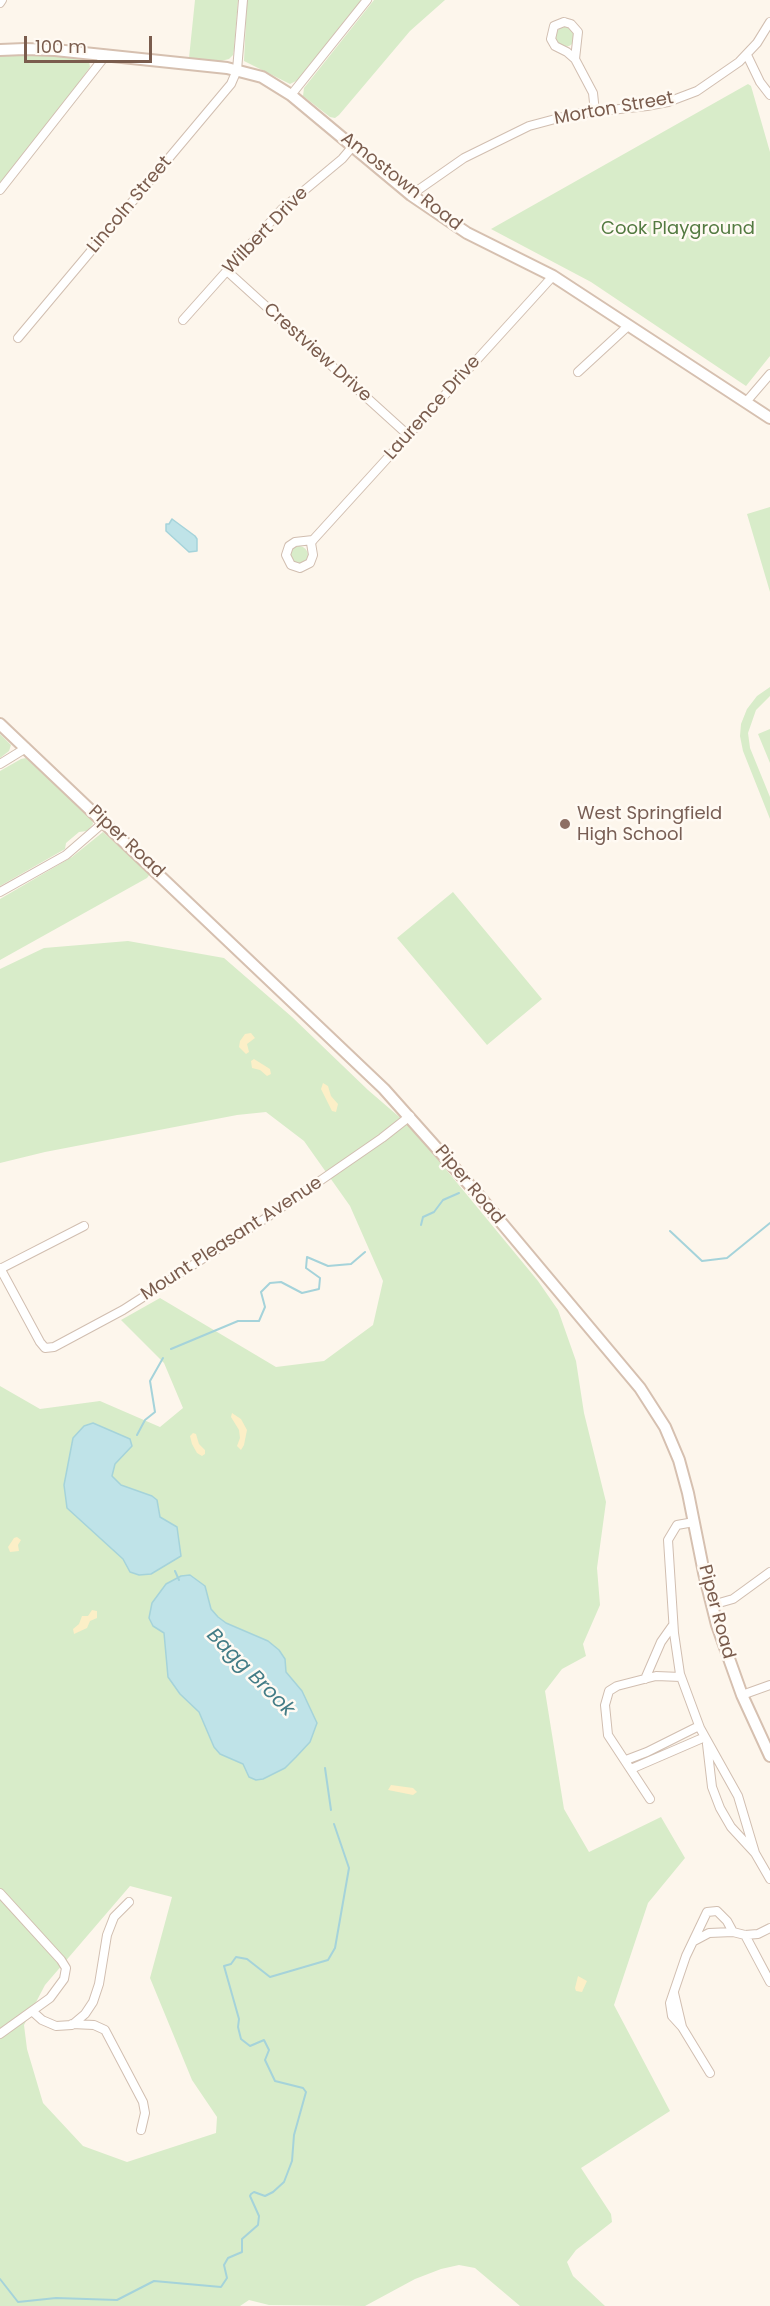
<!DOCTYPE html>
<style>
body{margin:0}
#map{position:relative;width:770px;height:2306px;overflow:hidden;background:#fdf6ec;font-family:Poppins,sans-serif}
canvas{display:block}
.scale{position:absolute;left:24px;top:36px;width:128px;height:27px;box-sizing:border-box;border:3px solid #7a5c4d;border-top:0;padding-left:8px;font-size:18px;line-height:21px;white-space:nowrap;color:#7a5c4d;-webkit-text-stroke:4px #fffaf3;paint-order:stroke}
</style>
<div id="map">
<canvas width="770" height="2306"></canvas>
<div class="scale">100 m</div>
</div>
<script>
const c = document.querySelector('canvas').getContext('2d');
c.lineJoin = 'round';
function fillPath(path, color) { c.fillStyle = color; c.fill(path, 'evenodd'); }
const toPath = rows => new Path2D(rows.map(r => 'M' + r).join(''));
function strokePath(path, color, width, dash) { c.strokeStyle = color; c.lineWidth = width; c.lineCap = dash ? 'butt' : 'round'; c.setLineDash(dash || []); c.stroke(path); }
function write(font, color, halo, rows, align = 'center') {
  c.font = font + ' Poppins,sans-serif'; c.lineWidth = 5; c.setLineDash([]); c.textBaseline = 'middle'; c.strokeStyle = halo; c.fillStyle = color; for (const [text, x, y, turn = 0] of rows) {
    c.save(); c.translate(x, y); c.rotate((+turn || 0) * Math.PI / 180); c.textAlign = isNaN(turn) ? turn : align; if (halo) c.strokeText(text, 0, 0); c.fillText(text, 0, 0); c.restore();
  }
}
const green = toPath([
 [195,0,238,0,234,49,233,55,229,59,221,61,189,58],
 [247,0,363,0,300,79,290,84,244,61],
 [374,0,445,0,410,31,339,115,335,118,330,117,303,96,304,88],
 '555 37a10 10 0 1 1 20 0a10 10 0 1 1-20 0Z',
 [27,54,86,59,89,61,90,67,58,112,0,184,0,56],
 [748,84,751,86,770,152,770,356,746,386,591,282,491,229],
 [770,507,770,592,747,514],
 '290 555a9 9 0 1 1 18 0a9 9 0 1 1-18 0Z',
 [770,687,770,696,756,710,748,733,750,748,770,797,770,819,743,751,740,736,741,724,747,709,757,696],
 [770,729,770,763,758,734],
 [0,734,11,745,9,751,0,758],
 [26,758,92,819,93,824,87,831,79,832,66,843,65,849,0,886,0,771,21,759],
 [103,832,150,874,147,878,0,960,0,899,72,857],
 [453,892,542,999,487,1045,397,938],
 [128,941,224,958,292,1017,368,1090,411,1127,538,1281,558,1310,576,1361,584,1413,606,1502,597,1568,600,1605,583,1644,586,1656,562,1669,545,1691,564,1809,589,1852,661,1817,685,1858,648,1903,614,2005,670,2111,581,2168,611,2214,612,2222,576,2250,567,2262,573,2276,605,2306,520,2306,475,2268,459,2265,441,2269,415,2279,365,2306,269,2305,249,2300,240,2306,0,2306,0,1386,40,1409,100,1401,160,1427,183,1408,164,1363,121,1320,160,1298,276,1367,324,1361,373,1325,383,1281,350,1206,304,1141,266,1112,237,1115,45,1152,0,1163,0,969,44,948],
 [130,1886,172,1897,150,1978,192,2080,217,2117,216,2133,127,2162,83,2146,43,2103,27,2049,24,2025,45,1985]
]);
const sand = toPath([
 [251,1033,255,1038,247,1044,249,1052,246,1054,239,1047,240,1041,245,1034],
 [254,1059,270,1069,271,1074,267,1076,260,1070,252,1068,251,1061],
 [323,1083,328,1086,331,1096,338,1104,336,1112,332,1111,321,1089],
 [232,1413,241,1419,247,1430,244,1445,241,1450,237,1446,240,1438,239,1430,231,1417],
 [193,1433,196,1434,199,1444,205,1450,205,1454,202,1456,197,1453,192,1444,190,1436],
 [17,1537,21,1540,18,1545,19,1551,10,1552,8,1547,14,1538],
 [92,1610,97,1611,97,1618,90,1621,87,1628,74,1634,73,1629,79,1624,82,1616,88,1616],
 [391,1785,413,1788,417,1792,413,1795,388,1790],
 [578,1976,587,1981,582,1992,576,1991,575,1988]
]);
const water = toPath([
 [172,519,195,536,197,539,197,551,189,552,166,531,166,524,169,524,172,519],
 [93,1423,130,1439,132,1446,115,1464,112,1476,121,1485,152,1496,157,1500,160,1517,177,1527,181,1556,151,1574,139,1575,130,1572,123,1559,67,1508,64,1485,73,1438,84,1426,93,1423],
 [190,1575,205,1586,211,1609,218,1617,226,1623,268,1641,279,1650,285,1659,286,1672,302,1691,317,1723,310,1742,296,1757,285,1768,263,1779,256,1780,249,1777,243,1764,220,1754,214,1747,199,1712,180,1694,168,1677,164,1633,153,1626,149,1618,152,1603,166,1584,181,1576,190,1575]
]);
const stream = toPath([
 [421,1225,423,1217,434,1212,443,1200,459,1193],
 [670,1231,702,1261,727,1258,770,1223],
 [171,1349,238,1321,259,1321,265,1307,261,1292,270,1283,281,1282,302,1293,319,1289,320,1278,306,1268,307,1257,328,1266,351,1264,365,1252],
 [137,1435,145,1420,155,1412,150,1381,163,1358],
 [175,1571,179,1580],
 [325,1768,331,1810],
 [0,2279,18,2302,56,2298,117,2300,154,2281,221,2287,227,2278,224,2265,228,2258,242,2252,242,2239,258,2225,259,2216,250,2196,251,2194,254,2192,265,2196,273,2192,284,2182,292,2161,294,2135,306,2092,303,2088,275,2081,265,2060,269,2050,264,2040,250,2046,241,2039,238,2027,239,2019,224,1966,231,1964,236,1957,247,1959,270,1977,328,1960,335,1948,349,1868,334,1824]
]);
const street = toPath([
 [0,3,2,0],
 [564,22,571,24,578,32,575,59,567,52,555,46,551,39,554,26,564,22],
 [747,55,760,82,770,95],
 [575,59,593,93,595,112],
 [291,95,367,0],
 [0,190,106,55],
 [411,195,464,158,529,126,574,114,647,106,668,102,697,91,739,62,757,43,770,22],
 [227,271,408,435],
 [183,320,282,209,342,159,353,146],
 [18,338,231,84,237,70,243,0],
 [578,372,628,326],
 [746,402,770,374],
 [313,540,553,276],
 [313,540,311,543,313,555,310,563,300,568,291,565,286,555,289,546,295,542,313,540],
 [0,764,26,748],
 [0,892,66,855,104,822],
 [0,1268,40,1342,45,1348,54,1347,123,1310,269,1216,382,1138,410,1116],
 [0,1269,84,1226],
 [694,1522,677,1525,668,1540,674,1633,680,1674,700,1728,738,1796,755,1853],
 [712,1605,733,1599,770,1572],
 [645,1679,661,1642,673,1625],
 [742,1695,770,1685],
 [707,1744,712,1787,720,1808,731,1827,755,1853,770,1879],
 [626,1760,647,1752,699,1726],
 [631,1769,705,1737],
 [650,1799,608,1735,605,1705,609,1691,617,1686,656,1676,681,1677],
 [0,1893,61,1960,66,1968,64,1979,50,1998,0,2034],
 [745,1935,770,1982],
 [694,1941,709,1933,733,1932],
 [674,1993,682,2027,672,2016,670,2003,686,1956,707,1912,717,1911,727,1921,733,1932,745,1935,758,1934,770,1928],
 [32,2011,42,2020,56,2026,72,2025,85,2014,93,2002,99,1984,107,1935,114,1917,129,1902],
 [72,2024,94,2025,105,2030,143,2102,145,2113,141,2130],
 [682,2027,710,2073]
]);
const secondary = toPath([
 [0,50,25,49,55,50,227,68,262,77,291,95,411,195,467,233,553,276,770,418],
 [0,724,384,1089,474,1190,640,1388,665,1427,679,1460,688,1493,704,1573,717,1625,742,1695,770,1756]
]);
const markers = [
 [565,824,6,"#8d6e63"]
];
const streetNames = [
 ["Morton Street",614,109,-10],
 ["Amostown Road",401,182,38],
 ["Lincoln Street",130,205,-50],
 ["Wilbert Drive",266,231,-46],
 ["Crestview Drive",317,353,42],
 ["Laurence Drive",433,408,-48],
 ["Piper Road",126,842,43],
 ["Piper Road",469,1185,50],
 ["Mount Pleasant Avenue",232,1239,-33],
 ["Piper Road",716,1612,75]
];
const parkNames = [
 ["Cook Playground",678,229]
];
const educationNames = [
 ["West Springfield",577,814],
 ["High School",577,835]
];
const waterNames = [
 ["Bagg Brook",250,1673,45]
];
fillPath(green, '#d8ecc9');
fillPath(sand, '#fcefc7');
fillPath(water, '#bfe3e8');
strokePath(water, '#a5d3da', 1.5);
strokePath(stream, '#a5d3da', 2);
strokePath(street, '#d1beb0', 10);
strokePath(secondary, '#d6c0b0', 14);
strokePath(street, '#fff', 8);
strokePath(secondary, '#fff', 10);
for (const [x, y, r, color] of markers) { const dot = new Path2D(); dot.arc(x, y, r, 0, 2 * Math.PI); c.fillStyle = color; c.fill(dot); strokePath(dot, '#fffaf3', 2); }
write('18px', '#7a5c4d', '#fffaf3', streetNames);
write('18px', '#537a41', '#fffaf3', parkNames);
write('18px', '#785e54', '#fffaf3', educationNames, 'left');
write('italic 20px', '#437c86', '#fffaf3', waterNames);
</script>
